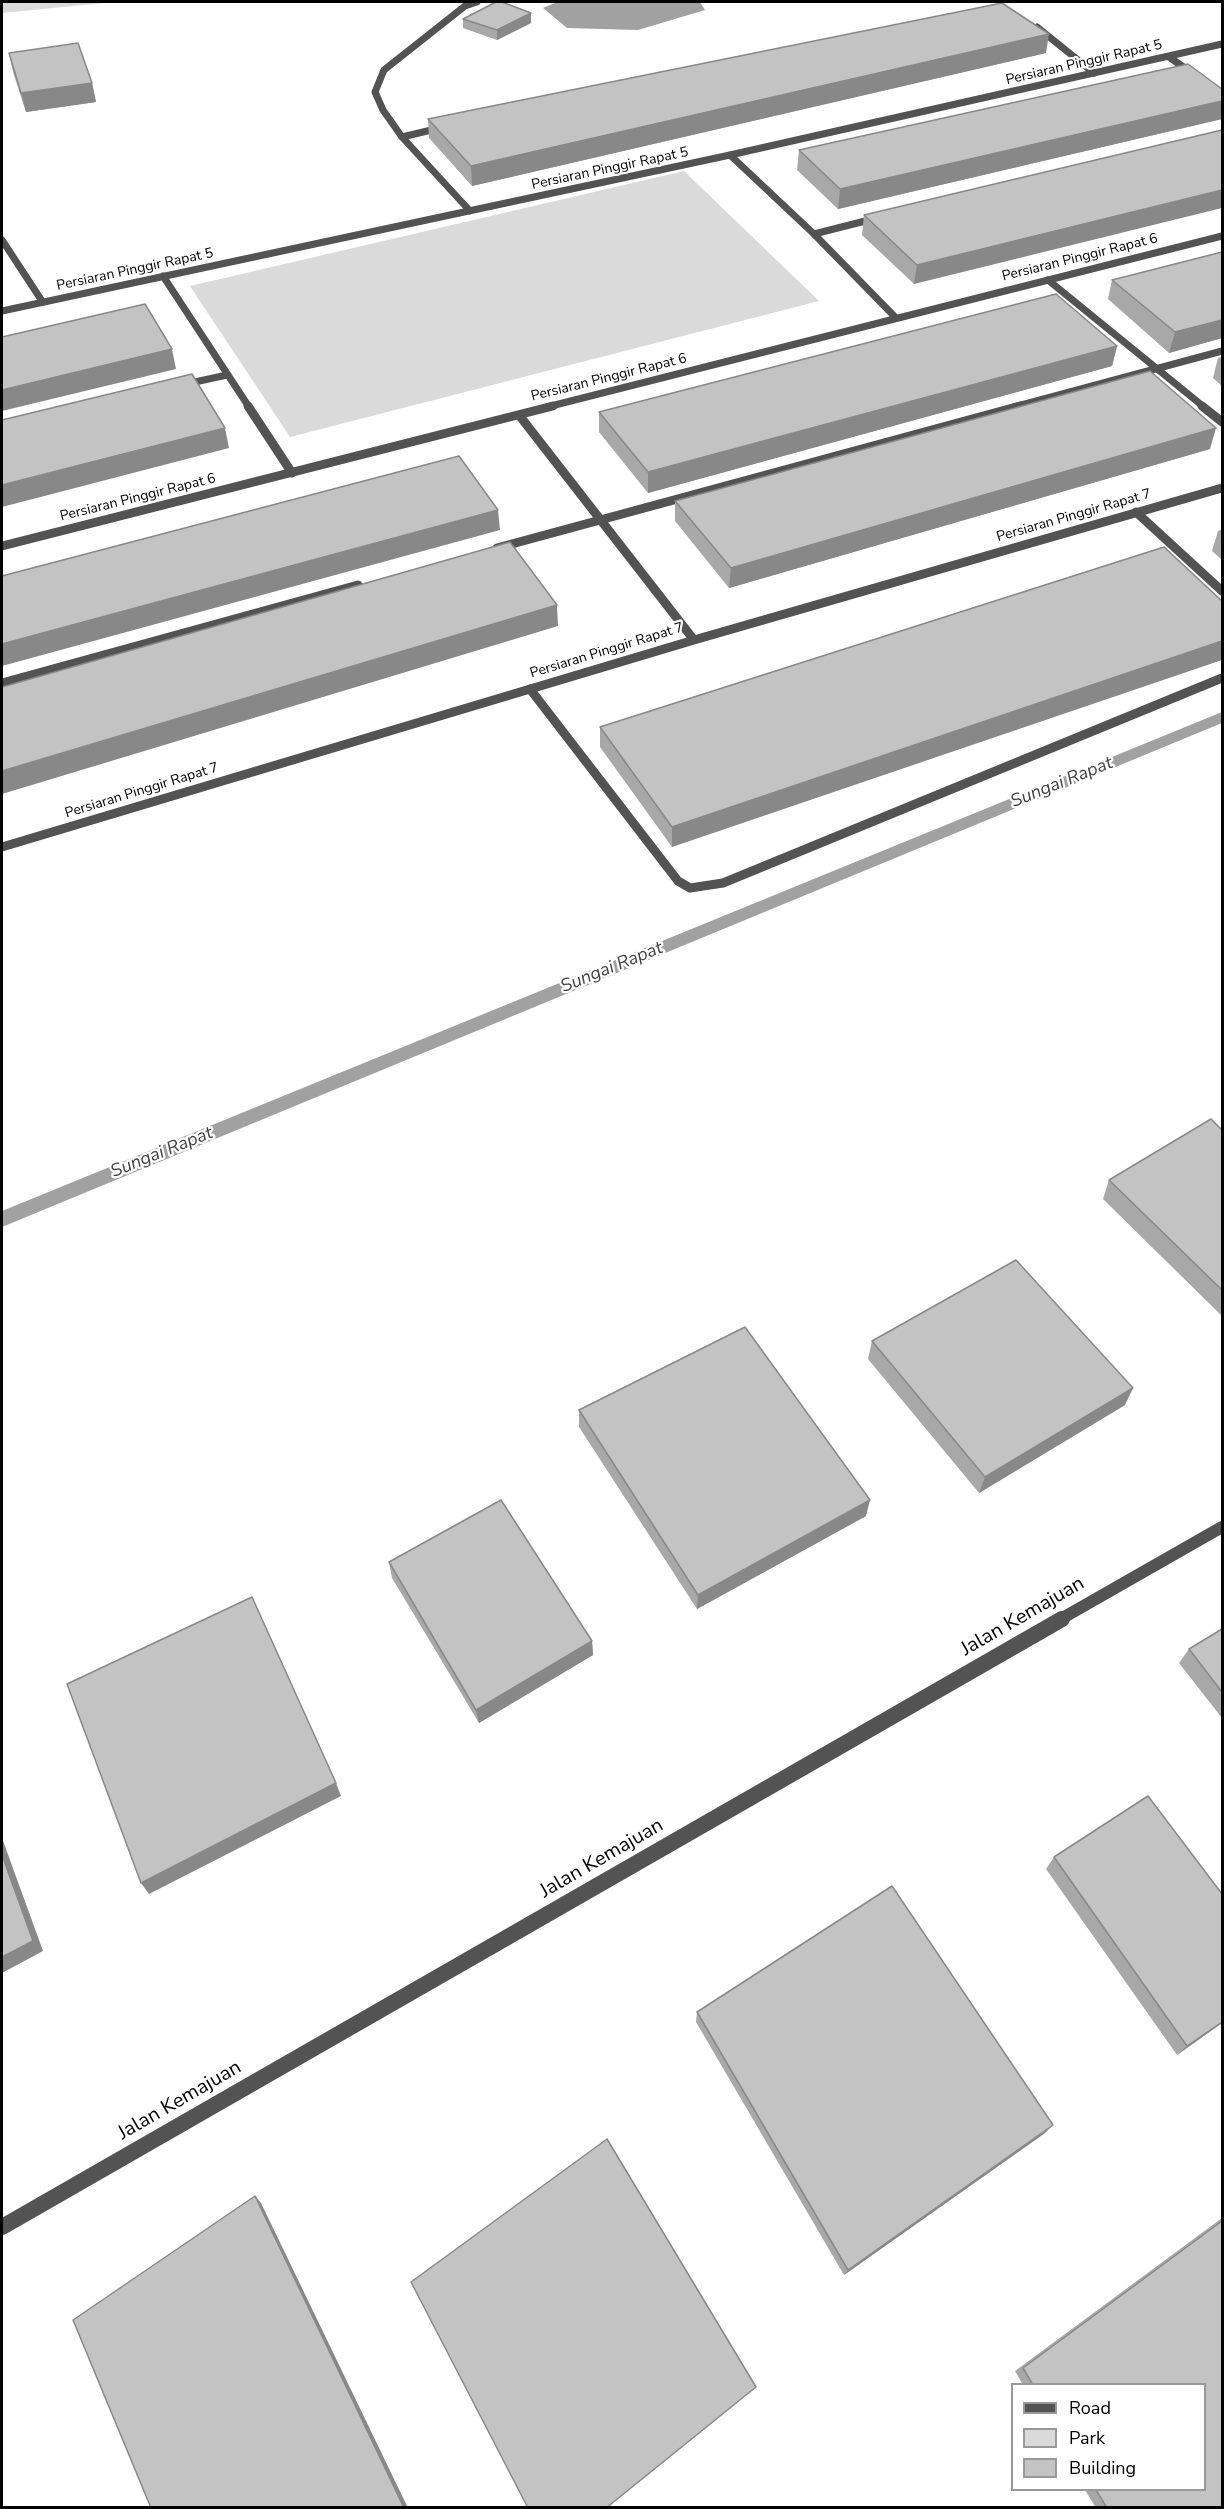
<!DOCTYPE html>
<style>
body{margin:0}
#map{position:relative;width:1224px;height:2509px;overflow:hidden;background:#fff;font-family:"Nunito Sans",sans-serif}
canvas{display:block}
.frame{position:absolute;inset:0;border:3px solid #000;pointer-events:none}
.legend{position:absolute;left:1011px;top:2383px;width:195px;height:108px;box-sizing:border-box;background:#fff;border:2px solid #999;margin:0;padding:8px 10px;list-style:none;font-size:18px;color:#000}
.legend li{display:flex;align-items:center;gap:12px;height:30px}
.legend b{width:30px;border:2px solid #999}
</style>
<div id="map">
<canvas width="1224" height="2509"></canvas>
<div class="frame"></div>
<ul class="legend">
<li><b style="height:8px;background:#535353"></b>Road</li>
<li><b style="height:16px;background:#dadada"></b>Park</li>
<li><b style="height:16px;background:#c3c3c3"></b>Building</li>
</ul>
</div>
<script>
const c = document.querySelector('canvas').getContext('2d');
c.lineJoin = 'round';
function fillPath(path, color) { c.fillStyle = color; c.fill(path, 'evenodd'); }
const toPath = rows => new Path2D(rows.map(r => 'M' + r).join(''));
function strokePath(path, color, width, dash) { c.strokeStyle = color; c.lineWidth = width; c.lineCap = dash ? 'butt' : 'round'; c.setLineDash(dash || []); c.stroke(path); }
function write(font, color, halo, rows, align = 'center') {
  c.font = font + ' "Nunito Sans",sans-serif'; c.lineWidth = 4.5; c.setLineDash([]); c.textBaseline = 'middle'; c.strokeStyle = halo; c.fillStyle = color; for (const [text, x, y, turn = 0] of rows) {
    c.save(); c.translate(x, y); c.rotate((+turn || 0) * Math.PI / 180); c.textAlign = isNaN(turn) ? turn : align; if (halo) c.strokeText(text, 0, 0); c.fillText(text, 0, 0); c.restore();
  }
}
const green = toPath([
 [2,2,114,2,2,13],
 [684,171,819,301,290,437,190,286]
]);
const water = toPath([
 [557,2,700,2,705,10,638,30,567,28,543,8]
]);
const stream = toPath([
 [1222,712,1222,723,2,1227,2,1211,1222,712]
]);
const laneFar1 = toPath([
 [1037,27,1094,73],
 [1169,57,1195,75],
 [444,127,402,137,383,110,375,92,384,70,465,6,477,2],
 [814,234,877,218],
 [2,240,42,301],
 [1048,280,1204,407],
 [181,385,227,375],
 [1014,407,1222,351]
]);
const lane = toPath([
 [1202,406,1222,422],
 [1136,512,1222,591],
 [497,548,1020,406],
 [2,683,358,585],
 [530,689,678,881,690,888,723,883,1222,678]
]);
const streetFar3 = toPath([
 [402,137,470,211],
 [730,155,814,234,896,318],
 [163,276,249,407],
 [2,311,730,155,1222,44],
 [547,407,1222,236]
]);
const streetFar2 = toPath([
 [248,406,292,473],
 [519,415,694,640],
 [2,546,553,406],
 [2,847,694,640,1222,488]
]);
const streetFar1 = toPath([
 [1059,1620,1222,1527]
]);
const street = toPath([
 [2,2227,1062,1619]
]);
const wall = toPath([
 [531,13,531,23,497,40,463,28,463,19],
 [9,53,92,83,96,102,26,112,13,72],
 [1046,53,472,186,429,138,428,119],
 [1222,89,1222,119,838,209,797,170,799,150],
 [1222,130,914,284,862,235,864,215],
 [1222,252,1222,338,1169,353,1108,299,1112,280],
 [1117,346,1112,366,648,493,599,432,599,412],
 [1222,357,1222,386,1213,378,1218,358],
 [1210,449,729,588,675,521,675,501],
 [1222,529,1222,560,1212,551,1218,531],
 [1164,547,672,847,600,747,600,727],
 [1222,1130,1222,1316,1103,1199,1109,1180],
 [872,1341,1125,1405,979,1493,868,1359],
 [579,1410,866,1516,697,1609,579,1427],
 [389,1562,592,1641,593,1655,479,1723,392,1578],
 [1222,1629,1222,1718,1179,1663,1189,1649],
 [1054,1857,1222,1894,1222,2023,1177,2055,1046,1869],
 [697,2012,1045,2133,844,2275,696,2022],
 [1222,2218,1222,2508,1096,2508,1085,2490,1204,2490,1204,2385,1023,2385,1015,2371]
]);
const shadedWall = toPath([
 [531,13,531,23,497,40,497,30],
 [1049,34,1046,53,472,186,471,166],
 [92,83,96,102,26,112,21,93],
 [1222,101,1222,119,838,209,840,189],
 [1222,190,1222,208,914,284,917,265],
 [1222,320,1222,338,1169,353,1175,332],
 [1117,346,1112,366,648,493,648,472],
 [172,349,176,369,2,411,2,390],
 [225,428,229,448,2,507,2,485],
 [1216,428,1210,449,729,588,731,568],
 [498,510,500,530,2,666,2,644],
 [557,605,558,626,2,794,2,771],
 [1222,641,1222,660,672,847,672,827],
 [1133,1388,1125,1405,979,1493,985,1477],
 [870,1500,866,1516,697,1609,698,1595],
 [592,1641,593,1655,479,1723,476,1710],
 [336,1783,341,1796,149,1894,141,1883],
 [2,1838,43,1951,2,1973],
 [1222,2022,1222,2023,1177,2055,1187,2046],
 [1053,2125,1045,2133,844,2275,848,2270],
 [255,2196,261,2203,408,2508,404,2508],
 [756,2387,607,2508,606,2508]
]);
const building = toPath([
 [496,2,502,2,531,13,497,30,463,19,496,2],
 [1002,3,1049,34,471,166,428,119,1002,3],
 [78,43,92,83,21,93,9,53,78,43],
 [1188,64,1222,89,1222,101,840,189,799,150,1188,64],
 [1222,130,1222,190,917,265,864,215,1222,130],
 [1222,252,1222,320,1175,332,1112,280,1222,252],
 [1056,294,1117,346,648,472,599,412,1056,294],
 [145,304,172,349,2,390,2,337,145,304],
 [1150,371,1216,428,731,568,675,501,1150,371],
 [192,374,225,428,2,485,2,420,192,374],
 [459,456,498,510,2,644,2,576,459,456],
 [510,542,557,605,2,771,2,687,510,542],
 [1164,547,1222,601,1222,641,672,827,600,727,1164,547],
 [1211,1119,1222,1130,1222,1290,1109,1180,1211,1119],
 [1016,1260,1133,1388,985,1477,872,1341,1016,1260],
 [745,1327,870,1500,698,1595,579,1410,745,1327],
 [501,1500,592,1641,476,1710,389,1562,501,1500],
 [252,1597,336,1783,141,1883,67,1684,252,1597],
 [1222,1629,1222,1692,1189,1649,1222,1629],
 [1148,1796,1222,1894,1222,2022,1187,2046,1054,1857,1148,1796],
 [2,1855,33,1941,2,1957,2,1855],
 [892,1886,1053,2125,848,2270,697,2012,892,1886],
 [607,2139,756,2387,606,2508,528,2508,411,2282,607,2139],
 [255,2196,404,2508,151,2508,73,2320,255,2196],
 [1222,2221,1222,2508,1107,2508,1096,2490,1204,2490,1204,2385,1033,2385,1023,2368,1222,2221]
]);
const farStreetnames = [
 ["Persiaran Pinggir Rapat 5",1084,63,-13],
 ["Persiaran Pinggir Rapat 5",610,169,-12],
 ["Persiaran Pinggir Rapat 6",1080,258,-14],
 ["Persiaran Pinggir Rapat 5",135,270,-12],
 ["Persiaran Pinggir Rapat 6",609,378,-14],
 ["Persiaran Pinggir Rapat 6",138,498,-14],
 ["Persiaran Pinggir Rapat 7",1074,516,-16],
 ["Persiaran Pinggir Rapat 7",607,651,-17],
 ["Persiaran Pinggir Rapat 7",142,791,-17]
];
const waterNames = [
 ["Sungai Rapat",1062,783,-22],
 ["Sungai Rapat",612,968,-22],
 ["Sungai Rapat",162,1153,-22]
];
const nearStreetnames = [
 ["Jalan Kemajuan",1023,1617,-30],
 ["Jalan Kemajuan",602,1859,-30],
 ["Jalan Kemajuan",180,2101,-30]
];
fillPath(green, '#dadada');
fillPath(water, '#a1a1a1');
fillPath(stream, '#a1a1a1');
strokePath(laneFar1, '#535353', 7);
strokePath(lane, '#535353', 9);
strokePath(streetFar3, '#535353', 7);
strokePath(streetFar2, '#535353', 9);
strokePath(streetFar1, '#535353', 12);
strokePath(street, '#535353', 16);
fillPath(wall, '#a8a8a8');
fillPath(shadedWall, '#888');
fillPath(building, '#c3c3c3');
strokePath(building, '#888', 1.5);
write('14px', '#000', '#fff', farStreetnames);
write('italic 18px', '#424242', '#fff', waterNames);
write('20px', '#000', '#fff', nearStreetnames);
</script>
